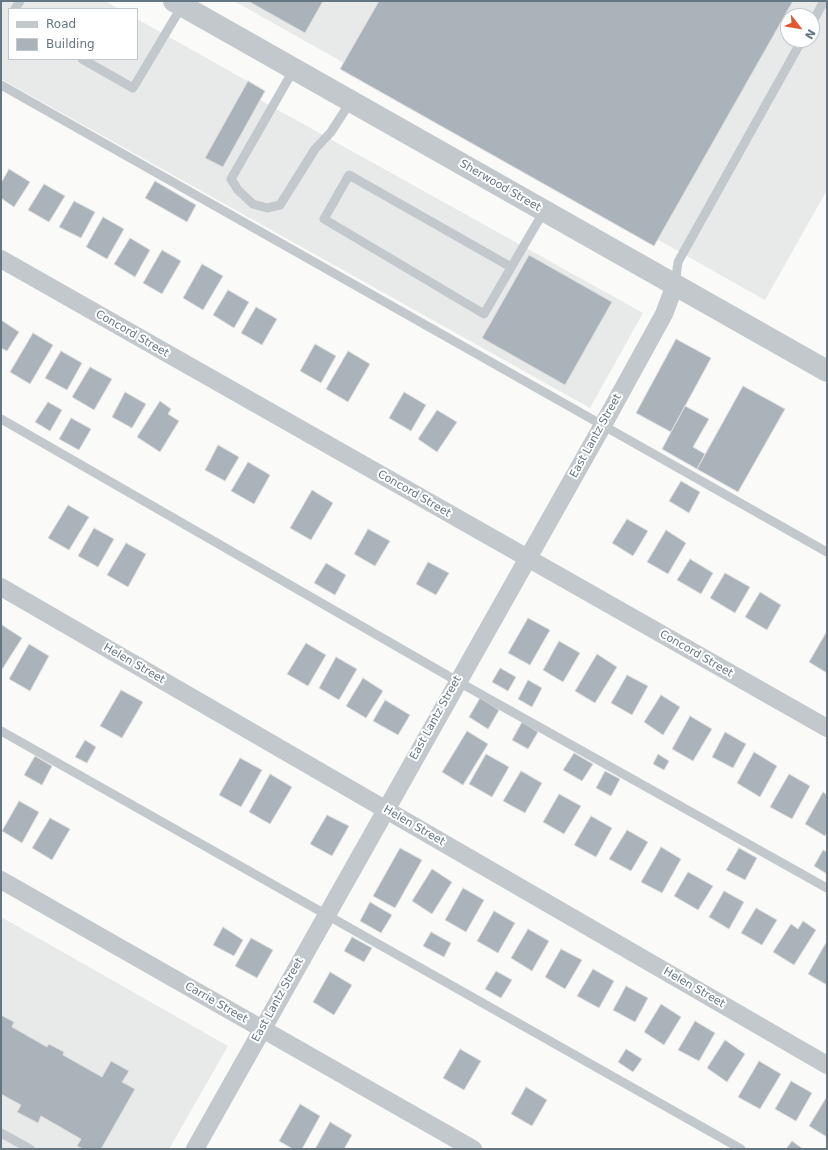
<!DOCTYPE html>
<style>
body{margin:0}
#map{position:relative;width:828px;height:1150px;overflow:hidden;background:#fafaf8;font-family:"DejaVu Sans",sans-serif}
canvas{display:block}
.frame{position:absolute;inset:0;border:2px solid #657683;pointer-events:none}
.legend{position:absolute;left:8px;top:8px;width:130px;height:52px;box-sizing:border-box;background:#fff;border:1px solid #c1c8cd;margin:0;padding:5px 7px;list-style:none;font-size:12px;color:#657683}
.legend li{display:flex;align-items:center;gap:8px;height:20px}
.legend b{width:20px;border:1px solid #c1c8cd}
.north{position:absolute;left:780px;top:8px;width:40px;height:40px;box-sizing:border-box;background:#fff;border:1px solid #c1c8cd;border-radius:50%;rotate:121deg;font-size:11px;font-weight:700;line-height:16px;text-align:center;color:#657683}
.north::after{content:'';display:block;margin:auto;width:14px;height:18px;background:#e4572e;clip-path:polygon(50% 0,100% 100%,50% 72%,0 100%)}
</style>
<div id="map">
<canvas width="828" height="1150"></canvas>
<div class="frame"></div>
<ul class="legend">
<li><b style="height:5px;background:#c3c8cc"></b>Road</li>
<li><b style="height:11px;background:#aab3b9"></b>Building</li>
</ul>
<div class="north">N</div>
</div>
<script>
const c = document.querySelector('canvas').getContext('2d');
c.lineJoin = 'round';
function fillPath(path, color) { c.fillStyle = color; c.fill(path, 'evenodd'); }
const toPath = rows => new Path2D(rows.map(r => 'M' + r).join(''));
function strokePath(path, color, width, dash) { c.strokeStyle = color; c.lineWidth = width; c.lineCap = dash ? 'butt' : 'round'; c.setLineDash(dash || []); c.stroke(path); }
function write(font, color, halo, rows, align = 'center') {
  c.font = font + ' "DejaVu Sans",sans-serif'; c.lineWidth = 4; c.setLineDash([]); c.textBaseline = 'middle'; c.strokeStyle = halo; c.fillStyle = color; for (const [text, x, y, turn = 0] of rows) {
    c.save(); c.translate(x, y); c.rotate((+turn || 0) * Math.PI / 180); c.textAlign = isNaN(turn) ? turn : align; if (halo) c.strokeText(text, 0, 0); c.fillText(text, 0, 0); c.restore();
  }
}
const built = toPath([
 [1,1,105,1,119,9,9,9,9,59,137,59,137,19,265,91,260,100,643,313,590,408,1,79],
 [234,1,827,1,827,190,765,300],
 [788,16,812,16,812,40,788,40],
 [1,917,228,1046,169,1149,1,1149]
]);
const building = toPath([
 [248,1,323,1,305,33,248,1],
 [379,1,793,1,654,246,340,69,379,1],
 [248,81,265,91,223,167,205,158,248,81],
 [9,169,30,182,14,207,1,198,1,183,9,169],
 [155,181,196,205,187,222,145,198,155,181],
 [44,184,65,196,49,222,28,210,44,184],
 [74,201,95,212,81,238,59,227,74,201],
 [103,217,124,229,107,259,86,247,103,217],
 [130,238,150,250,135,277,114,264,130,238],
 [162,250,181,261,162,294,143,283,162,250],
 [529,255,612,302,565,385,482,338,529,255],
 [202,264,223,276,203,310,183,298,202,264],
 [228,290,249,302,234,328,213,315,228,290],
 [256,307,277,319,262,345,241,333,256,307],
 [1,320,19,332,7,351,1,348,1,320],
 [33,333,53,345,30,384,10,372,33,333],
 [676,339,711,358,671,432,636,413,676,339],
 [315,344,336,356,321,383,300,371,315,344],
 [61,351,82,363,67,390,45,378,61,351],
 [348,351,370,364,348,402,326,389,348,351],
 [90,367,112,379,94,410,72,397,90,367],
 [743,386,785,409,738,492,697,469,743,386],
 [125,392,146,404,132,428,112,417,125,392],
 [404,392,426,405,411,431,389,418,404,392],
 [160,401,171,409,168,414,179,421,160,452,137,437,160,401],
 [48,402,62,410,50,431,35,422,48,402],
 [685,406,709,419,693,447,705,454,697,469,662,449,685,406],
 [437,410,457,422,437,452,418,439,437,410],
 [71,418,91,429,79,450,59,439,71,418],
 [218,445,239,457,225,481,205,470,218,445],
 [248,462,270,475,254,504,231,491,248,462],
 [681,481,700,492,689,513,669,501,681,481],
 [312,490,333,503,311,540,290,528,312,490],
 [68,505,89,517,69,550,48,538,68,505],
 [627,519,648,531,633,556,612,543,627,519],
 [94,528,114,539,98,567,78,556,94,528],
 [368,529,390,541,375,566,354,554,368,529],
 [666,530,686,543,668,574,647,562,666,530],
 [126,543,146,554,128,587,107,575,126,543],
 [690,559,713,573,701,594,677,580,690,559],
 [428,562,449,573,436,595,416,584,428,562],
 [326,563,346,575,335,595,314,583,326,563],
 [725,573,750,587,735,613,710,598,725,573],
 [760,592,781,605,767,630,745,617,760,592],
 [528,618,550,630,530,665,508,653,528,618],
 [2,625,22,638,1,671,1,626,2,625],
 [827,631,827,673,809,662,827,631],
 [559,641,580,653,563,682,543,670,559,641],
 [306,643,326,655,308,686,287,674,306,643],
 [29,644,49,656,30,691,9,679,29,644],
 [597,654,617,667,595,703,575,691,597,654],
 [336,657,357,669,339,700,319,688,336,657],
 [500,668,516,677,508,691,492,682,500,668],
 [627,675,648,686,632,715,611,703,627,675],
 [363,678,383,691,366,718,346,706,363,678],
 [528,680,542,688,532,707,518,699,528,680],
 [121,690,143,702,122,738,100,726,121,690],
 [661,695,680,707,663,735,644,722,661,695],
 [480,698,499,710,488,729,469,717,480,698],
 [385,700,410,715,398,735,373,721,385,700],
 [690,716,712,729,693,761,672,749,690,716],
 [522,722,538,732,528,749,512,740,522,722],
 [467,731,488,744,463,785,442,772,467,731],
 [725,732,746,744,733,768,712,757,725,732],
 [85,740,96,747,87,763,75,757,85,740],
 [754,752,777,766,760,797,737,783,754,752],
 [574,753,593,764,582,781,563,770,574,753],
 [486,754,509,767,492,797,469,784,486,754],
 [658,754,669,761,664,770,653,764,658,754],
 [35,756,52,766,42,785,24,775,35,756],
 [240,758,262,770,241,807,219,795,240,758],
 [521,771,542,783,525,813,503,801,521,771],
 [605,771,620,779,611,796,596,788,605,771],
 [270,774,292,787,270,824,249,812,270,774],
 [789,774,810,786,792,819,770,807,789,774],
 [823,792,827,795,827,832,825,836,805,824,823,792],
 [559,794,581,806,564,834,543,822,559,794],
 [19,801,39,812,22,843,2,831,19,801],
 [327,815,349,826,332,856,310,844,327,815],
 [591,816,612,828,596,857,574,845,591,816],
 [50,818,70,829,52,860,32,848,50,818],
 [627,830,648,842,631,871,609,859,627,830],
 [661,847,681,859,662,893,641,882,661,847],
 [400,848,422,860,395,908,373,896,400,848],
 [739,848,757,858,745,880,726,870,739,848],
 [823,850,827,852,827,874,814,866,823,850],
 [432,869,452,882,432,914,412,901,432,869],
 [688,872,713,886,698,910,674,896,688,872],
 [463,888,484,900,466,932,445,920,463,888],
 [724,891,744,902,729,929,709,917,724,891],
 [370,902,392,915,381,933,360,921,370,902],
 [756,908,777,920,762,945,741,933,756,908],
 [494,911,515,923,498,953,477,941,494,911],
 [803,921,816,930,794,965,773,952,791,924,798,929,803,921],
 [223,927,243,940,234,956,213,945,223,927],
 [528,929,549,941,532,971,511,958,528,929],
 [431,932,451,943,444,957,423,946,431,932],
 [352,937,372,948,364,962,344,951,352,937],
 [251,938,273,950,257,978,235,966,251,938],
 [827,941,827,985,808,974,827,941],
 [561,949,582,960,565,989,545,977,561,949],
 [593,969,614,981,599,1008,577,996,593,969],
 [496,971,512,980,501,998,485,989,496,971],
 [330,972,352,985,334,1015,313,1002,330,972],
 [626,986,648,998,635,1022,613,1010,626,986],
 [661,1004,681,1017,664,1045,644,1032,661,1004],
 [1,1015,14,1022,12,1027,47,1047,49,1044,64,1052,63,1055,102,1077,111,1061,129,1071,122,1082,135,1089,101,1149,83,1149,77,1146,81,1139,41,1116,38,1123,17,1112,21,1105,1,1094,1,1015],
 [695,1021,715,1033,699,1061,678,1050,695,1021],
 [725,1040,745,1054,727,1082,707,1068,725,1040],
 [460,1049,481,1061,464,1090,443,1078,460,1049],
 [626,1049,642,1059,633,1072,618,1062,626,1049],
 [759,1061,781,1074,760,1109,738,1097,759,1061],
 [791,1081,812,1093,796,1121,775,1109,791,1081],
 [526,1087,547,1100,532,1126,511,1114,526,1087],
 [826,1098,827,1099,827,1137,809,1126,826,1098],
 [300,1104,320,1116,302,1149,293,1149,279,1141,300,1104],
 [330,1122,352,1135,344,1149,315,1149,330,1122],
 [792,1141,803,1149,786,1149,792,1141]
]);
const service = toPath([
 [15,9,20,1],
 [812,23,824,1],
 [82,59,133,88,182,6],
 [294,69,231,179,238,190,253,204,267,208,280,205,315,149,331,132,351,101],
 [1,85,827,552],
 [511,267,349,175,324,219,484,314,544,211],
 [675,284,678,262,802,40],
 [1,419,457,681,827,888],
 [1,731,741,1149],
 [1,1133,30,1149]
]);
const minor = toPath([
 [1,259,827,728],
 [1,587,827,1065],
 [1,880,473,1149],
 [195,1149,603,425,664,314,675,285]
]);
const tertiary = toPath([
 [174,1,827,371]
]);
const streetNames = [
 ["Sherwood Street",500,186,30],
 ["Concord Street",132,334,30],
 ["East Lantz Street",596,436,-61],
 ["Concord Street",414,494,30],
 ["Concord Street",696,654,30],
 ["Helen Street",134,664,30],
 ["East Lantz Street",436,718,-61],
 ["Helen Street",414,826,30],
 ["Helen Street",694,988,30],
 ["East Lantz Street",278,1000,-61],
 ["Carrie Street",216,1003,30]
];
fillPath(built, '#e8e9e9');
fillPath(building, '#aab3b9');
strokePath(building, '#dcdcda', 1);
strokePath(service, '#c3c8cc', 9);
strokePath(minor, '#c3c8cc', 18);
strokePath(tertiary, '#c3c8cc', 22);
write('11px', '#657683', '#fff', streetNames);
</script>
